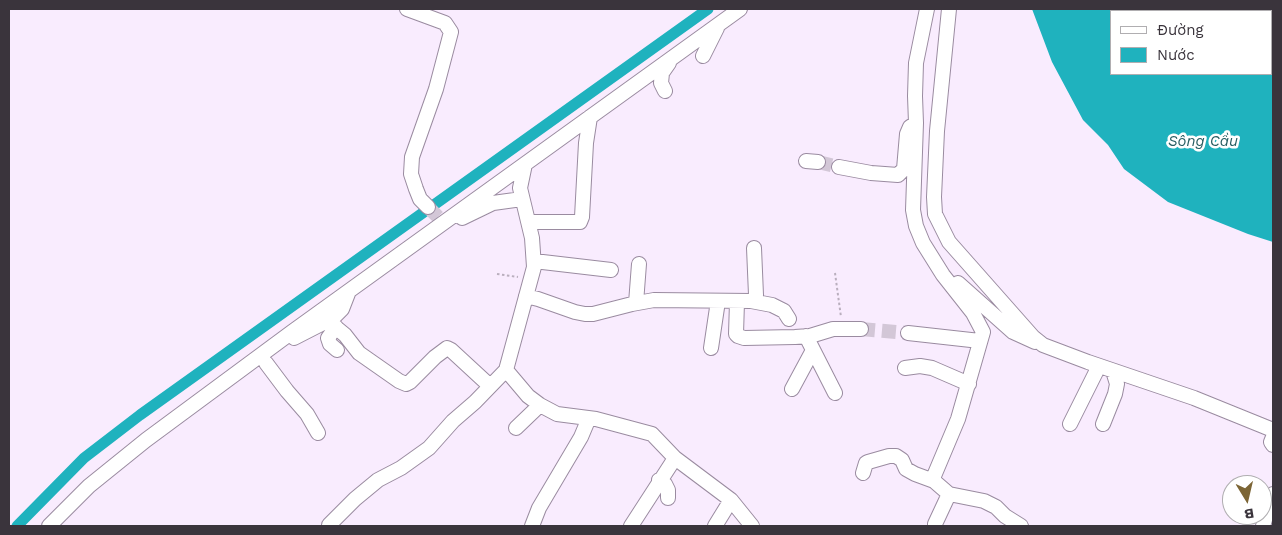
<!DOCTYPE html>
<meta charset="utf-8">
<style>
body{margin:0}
#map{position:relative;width:1282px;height:535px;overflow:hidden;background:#f9ecfe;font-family:"Work Sans",sans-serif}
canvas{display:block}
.frame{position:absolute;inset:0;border:10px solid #3a343c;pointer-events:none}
.legend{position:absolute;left:1110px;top:10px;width:162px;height:65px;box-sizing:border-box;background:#fff;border:1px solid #b0aeb1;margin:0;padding:6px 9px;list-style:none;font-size:15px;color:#3a343c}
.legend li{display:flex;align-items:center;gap:10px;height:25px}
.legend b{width:25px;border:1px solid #b0aeb1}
.north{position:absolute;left:1222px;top:475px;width:50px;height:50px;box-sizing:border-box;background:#fff;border:1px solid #b0aeb1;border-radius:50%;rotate:171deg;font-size:14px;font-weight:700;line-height:20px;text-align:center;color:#3a343c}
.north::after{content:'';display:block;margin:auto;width:18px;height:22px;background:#7c6535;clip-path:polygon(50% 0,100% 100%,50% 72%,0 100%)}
</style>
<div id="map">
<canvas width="1282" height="535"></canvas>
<div class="frame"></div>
<ul class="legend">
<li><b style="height:6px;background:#fff"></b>Đường</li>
<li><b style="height:14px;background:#1fb2be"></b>Nước</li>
</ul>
<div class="north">B</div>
</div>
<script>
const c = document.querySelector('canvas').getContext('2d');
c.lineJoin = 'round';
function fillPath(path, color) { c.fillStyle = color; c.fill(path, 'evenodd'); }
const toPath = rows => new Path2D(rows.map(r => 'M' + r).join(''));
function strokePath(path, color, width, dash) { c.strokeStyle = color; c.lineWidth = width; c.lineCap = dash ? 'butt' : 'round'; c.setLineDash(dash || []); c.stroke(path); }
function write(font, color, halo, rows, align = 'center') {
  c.font = font + ' "Work Sans",sans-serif'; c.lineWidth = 5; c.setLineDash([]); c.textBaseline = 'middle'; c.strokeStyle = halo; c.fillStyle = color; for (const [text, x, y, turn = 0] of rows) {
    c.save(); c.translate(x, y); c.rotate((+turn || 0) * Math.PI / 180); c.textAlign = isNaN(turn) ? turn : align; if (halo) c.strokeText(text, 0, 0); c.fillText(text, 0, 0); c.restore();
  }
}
const water = toPath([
 [1032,9,1273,9,1273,242,1248,234,1168,202,1124,169,1108,145,1083,120,1052,62],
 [1111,11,1271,11,1271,74,1111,74]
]);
const canal = toPath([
 [17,526,84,458,140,415,708,9]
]);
const minorTunnel = toPath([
 [818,162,839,167],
 [428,207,439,218],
 [861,329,908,333]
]);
const path = toPath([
 [835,273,841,317],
 [497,274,518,277]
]);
const minor = toPath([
 [407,9,445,23,451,32,436,89,412,157,411,174,416,189,420,199,428,207],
 [927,9,916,63,915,96,916,123,913,210,916,226,923,243,943,275,973,313,983,332,958,419,934,476,934,481,949,494,935,524],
 [949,9,937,131,934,197,935,214,949,242,1033,337,1043,345,1088,362,1194,398,1273,430],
 [703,56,717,28],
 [665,91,661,83,662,73,669,63],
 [806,161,818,162],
 [525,164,520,188,532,238,534,267,506,370,528,396,540,405,557,414,596,419,652,434,675,458,731,500,715,526],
 [839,167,871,173,898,175,904,169,907,134,910,127,916,123],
 [462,218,493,203,522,199],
 [529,222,580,222,582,217,586,143,590,117],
 [534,261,611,270],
 [958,283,1013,332,1035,342],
 [526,296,538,299,575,312,585,314,593,314,632,304,654,300,751,301,755,299,756,295,754,248],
 [751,301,772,305,784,311,789,319],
 [737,302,736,334,738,336,744,338,795,337,810,336,833,329,861,329],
 [636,303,639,264],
 [328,321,345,335,359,353,399,381,406,384,410,382,435,357,447,348,451,350,490,386],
 [336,327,328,338,330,344,337,350],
 [908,333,980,341],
 [806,336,835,393],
 [294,338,333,318,342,309,349,291],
 [711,348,718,301],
 [266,363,287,391,307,414,318,433],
 [905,368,920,366,932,368,969,384],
 [792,389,813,350],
 [1070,424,1099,366],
 [1103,424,1115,394,1117,384,1113,371],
 [516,428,540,405],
 [1273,437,1271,442,1273,445],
 [863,473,866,463,868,462,889,456,896,456,902,460,906,469,915,474,934,481],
 [659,480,665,484,668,490,668,498],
 [949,494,984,501,996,507,1005,516,1021,526],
 [731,500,752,526],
 [329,525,355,499,378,480,401,468,429,448,453,421,475,402,506,370],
 [49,526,89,486,146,440,292,332,740,9],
 [532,526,539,508,581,437,589,418],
 [631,526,675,458],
 [1263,526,1273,494]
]);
const waterNames = [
 ["Sông Cầu",1203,142]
];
fillPath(water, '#1fb2be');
strokePath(canal, '#1fb2be', 11);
strokePath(minorTunnel, '#d3c7d7', 14, [14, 7]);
strokePath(minor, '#9a8ba0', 16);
strokePath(path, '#baafbe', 2, [2.5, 2.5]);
strokePath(minor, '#fff', 14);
write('italic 15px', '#275d62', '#fff', waterNames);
</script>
